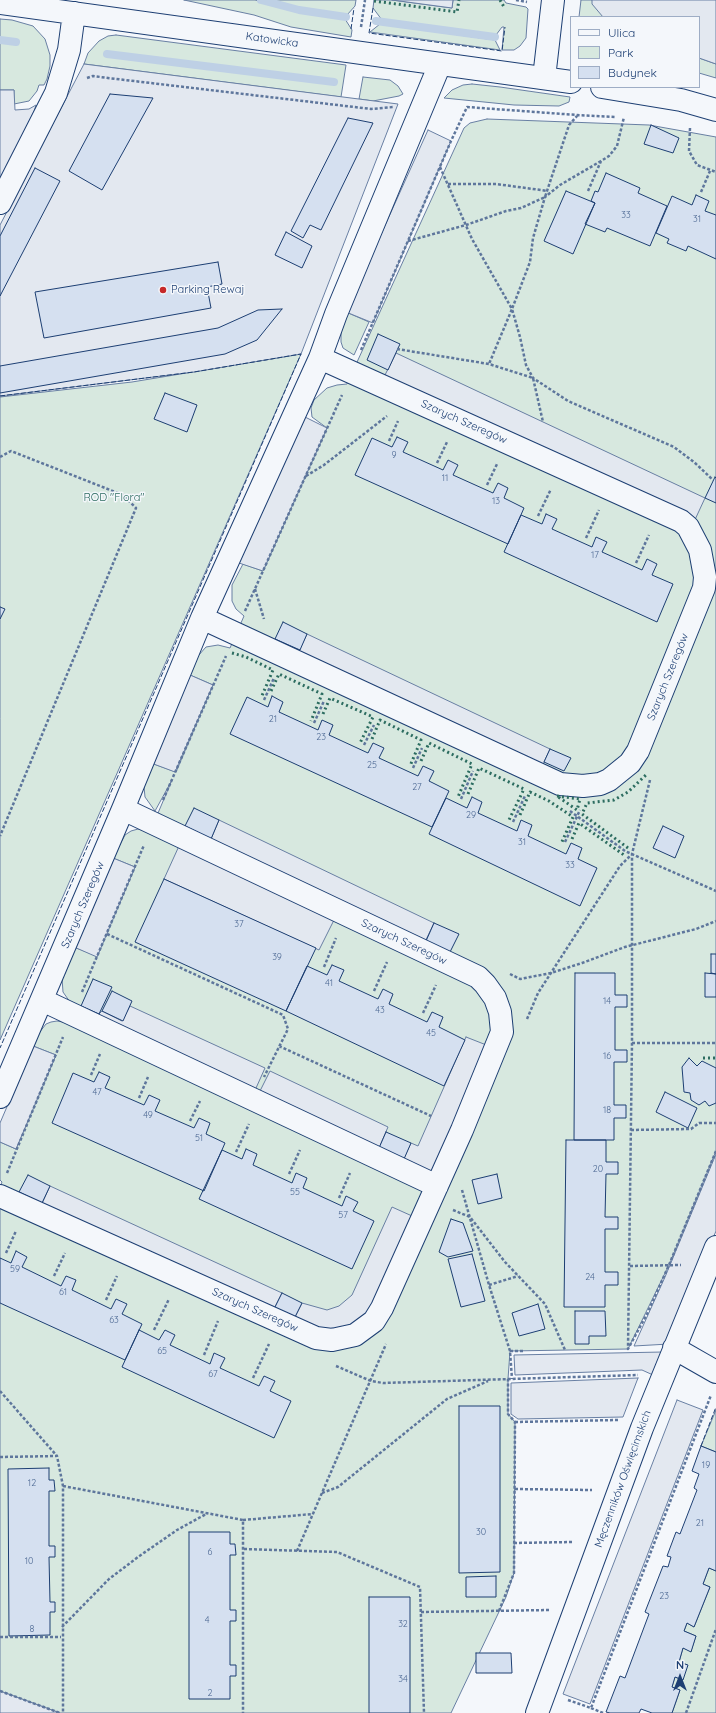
<!DOCTYPE html>
<meta charset="utf-8">
<style>
body{margin:0}
#map{position:relative;width:716px;height:1713px;overflow:hidden;background:#f4f7fb;font-family:Quicksand,sans-serif}
canvas{display:block}
.legend{position:absolute;left:570px;top:16px;width:130px;height:72px;box-sizing:border-box;background:#f4f7fb;border:1px solid #9eadc5;margin:0;padding:5px 7px;list-style:none;font-size:12px;color:#1d3f73}
.legend li{display:flex;align-items:center;gap:8px;height:20px}
.legend b{width:20px;border:1px solid #9eadc5}
.north{position:absolute;left:660px;top:1657px;width:40px;height:40px;-webkit-text-stroke:3px #f4f7fb;paint-order:stroke;rotate:0deg;font-size:11px;font-weight:700;line-height:16px;text-align:center;color:#1d3f73}
.north::after{content:'';display:block;margin:auto;width:14px;height:18px;background:#1d3f73;clip-path:polygon(50% 0,100% 100%,50% 72%,0 100%)}
</style>
<div id="map">
<canvas width="716" height="1713"></canvas>
<ul class="legend">
<li><b style="height:5px;background:#f4f7fb"></b>Ulica</li>
<li><b style="height:11px;background:#d7e8df"></b>Park</li>
<li><b style="height:11px;background:#d5e0f0"></b>Budynek</li>
</ul>
<div class="north">N</div>
</div>
<script>
const c = document.querySelector('canvas').getContext('2d');
c.lineJoin = 'round';
function fillPath(path, color) { c.fillStyle = color; c.fill(path, 'evenodd'); }
const toPath = rows => new Path2D(rows.map(r => 'M' + r).join(''));
function strokePath(path, color, width, dash) { c.strokeStyle = color; c.lineWidth = width; c.lineCap = dash ? 'butt' : 'round'; c.setLineDash(dash || []); c.stroke(path); }
function write(font, color, halo, rows, align = 'center') {
  c.font = font + ' Quicksand,sans-serif'; c.lineWidth = 3; c.setLineDash([]); c.textBaseline = 'middle'; c.strokeStyle = halo; c.fillStyle = color; for (const [text, x, y, turn = 0] of rows) {
    c.save(); c.translate(x, y); c.rotate((+turn || 0) * Math.PI / 180); c.textAlign = isNaN(turn) ? turn : align; if (halo) c.strokeText(text, 0, 0); c.fillText(text, 0, 0); c.restore();
  }
}
const green = toPath([
 [184,0,255,0,309,14,345,19,352,30,351,37,291,27,254,15,184,0],
 [267,0,356,0,355,6,347,15,302,9,267,0],
 [374,0,392,0,452,8,453,0,504,0,506,3,526,7,528,9,526,38,520,46,514,50,502,50,504,27,502,27,496,35,382,20,373,8,374,0],
 [581,0,592,0,607,17,579,17,581,0],
 [0,19,12,20,33,26,45,39,50,55,50,66,47,79,44,85,39,85,37,91,29,101,14,104,14,90,0,90,0,19],
 [380,24,495,40,500,50,370,32,380,24],
 [116,35,346,65,341,97,84,64,88,53,99,41,108,36,116,35],
 [699,58,716,64,716,78,699,73,699,58],
 [363,77,390,80,398,86,403,94,399,96,373,101,359,99,363,77],
 [472,84,500,87,570,97,569,102,559,106,514,105,444,98,452,90,463,85,472,84],
 [487,119,649,125,716,137,716,1151,669,1265,628,1349,510,1351,508,1379,508,1414,515,1422,514,1573,506,1597,451,1713,60,1713,0,1691,0,1187,2,1182,0,1180,0,1142,16,1149,56,1055,33,1046,39,1033,46,1024,51,1022,57,1021,69,1023,70,1002,63,992,62,978,74,947,97,956,135,867,113,858,125,835,131,831,138,829,150,832,172,780,155,811,145,797,144,787,151,763,176,772,213,685,190,675,198,656,206,647,218,645,230,648,244,616,236,609,232,601,232,585,243,564,263,571,327,428,312,417,311,408,314,400,327,388,337,385,347,384,464,128,470,123,487,119],
 [346,312,369,322,354,355,343,348,341,342,341,333,346,312],
 [301,354,0,1040,0,397,132,382,301,354],
 [716,1410,716,1452,701,1446,716,1410],
 [709,1568,716,1571,716,1713,672,1713,680,1690,672,1687,675,1677,682,1680,687,1665,679,1662,683,1648,691,1651,696,1636,684,1631,687,1623,694,1627,710,1587,703,1584,709,1568]
]);
const parking = toPath([
 [392,0,453,0,452,8,392,0],
 [592,0,716,0,716,64,699,58,699,17,603,17,592,4,592,0],
 [84,64,398,104,301,354,194,372,0,396,0,225,84,64],
 [0,90,14,90,15,110,29,109,36,105,17,170,0,201,0,90],
 [428,130,451,141,373,323,346,312,428,130],
 [396,353,705,498,693,524,382,381,396,353],
 [305,417,327,428,263,571,239,563,305,417],
 [307,634,550,749,544,762,542,770,296,657,307,634],
 [190,675,213,685,175,772,151,763,190,675],
 [219,820,434,923,423,946,211,839,219,820],
 [179,846,335,918,319,950,164,879,179,846],
 [113,858,135,867,97,957,74,947,113,858],
 [81,1006,99,1014,102,1011,122,1021,130,1006,265,1068,252,1097,77,1015,81,1006],
 [466,1037,494,1048,436,1183,256,1099,270,1071,388,1127,379,1148,404,1158,411,1143,418,1146,466,1037],
 [33,1046,56,1055,16,1149,0,1142,0,1123,33,1046],
 [716,1154,716,1231,669,1344,634,1346,665,1277,716,1154],
 [50,1186,282,1293,274,1309,294,1319,302,1303,327,1310,339,1306,352,1295,392,1207,421,1220,382,1307,373,1320,355,1334,341,1338,324,1339,316,1337,39,1210,50,1186],
 [663,1352,653,1375,642,1370,515,1375,514,1355,663,1352],
 [638,1378,623,1417,518,1419,511,1414,511,1383,638,1378],
 [677,1400,703,1410,590,1704,563,1694,677,1400],
 [0,1691,60,1713,0,1713,0,1691]
]);
const stream = toPath([
 [261,0,299,10,346,17],
 [376,21,495,37],
 [0,40,16,42],
 [107,54,334,82]
]);
const building = toPath([
 [110,94,153,98,102,190,69,171,110,94],
 [348,118,373,123,321,230,310,225,303,238,291,231,348,118],
 [651,125,679,138,673,153,644,144,651,125],
 [35,168,60,181,0,296,0,236,35,168],
 [606,173,640,188,638,193,667,206,650,246,607,228,605,232,585,224,595,203,591,201,595,191,598,192,606,173],
 [566,191,595,203,573,254,544,241,566,191],
 [696,195,709,201,705,211,716,215,716,259,688,246,686,251,667,243,669,239,656,233,672,196,692,205,696,195],
 [286,232,312,246,302,268,275,255,286,232],
 [218,262,222,284,207,287,211,308,44,338,35,292,218,262],
 [282,309,257,340,225,354,0,393,0,366,218,328,258,310,282,309],
 [378,334,400,344,388,370,367,360,378,334],
 [165,393,197,405,187,432,154,419,165,393],
 [397,437,408,442,403,452,443,470,448,460,458,465,453,475,493,493,498,483,508,488,504,498,524,508,508,544,355,475,372,438,392,447,397,437],
 [715,477,716,478,716,503,705,498,715,477],
 [546,514,557,519,552,529,592,547,596,537,607,542,602,552,642,570,647,559,657,564,652,575,673,584,657,622,504,552,521,515,542,524,546,514],
 [0,607,5,609,0,619,0,607],
 [283,622,307,634,300,650,275,639,283,622],
 [272,696,283,702,279,712,318,730,322,720,333,725,329,735,368,753,373,743,384,748,379,758,418,776,423,766,434,771,429,781,449,791,432,827,230,734,247,697,268,707,272,696],
 [550,749,571,758,564,771,544,762,550,749],
 [472,797,482,802,478,813,517,831,521,820,532,825,528,836,566,854,571,843,582,848,578,859,597,868,580,906,429,834,446,798,467,808,472,797],
 [194,808,219,820,211,839,185,826,194,808],
 [663,826,684,836,675,858,653,848,663,826],
 [164,879,316,948,286,1011,135,942,164,879],
 [434,923,459,934,450,952,426,941,434,923],
 [711,954,716,954,716,974,711,973,711,954],
 [332,965,344,970,339,981,378,999,383,989,393,994,389,1004,427,1022,432,1012,443,1017,439,1027,465,1040,444,1086,286,1011,307,966,327,975,332,965],
 [575,973,615,973,615,995,627,995,627,1007,615,1007,615,1050,627,1050,627,1062,614,1062,614,1105,626,1105,626,1118,614,1118,614,1140,574,1140,575,973],
 [705,973,716,974,716,997,705,997,705,973],
 [93,979,112,987,99,1014,81,1006,93,979],
 [112,991,132,1001,123,1021,102,1011,112,991],
 [689,1058,697,1066,702,1061,716,1068,716,1103,709,1106,705,1101,699,1105,691,1100,690,1093,684,1092,682,1067,689,1058],
 [99,1072,110,1077,105,1088,144,1105,149,1095,160,1100,155,1111,194,1128,199,1118,210,1123,206,1134,225,1143,204,1191,52,1123,73,1073,94,1082,99,1072],
 [665,1092,697,1108,688,1128,656,1112,665,1092],
 [386,1132,411,1143,404,1159,379,1148,386,1132],
 [566,1140,606,1140,606,1162,618,1162,618,1174,606,1174,605,1217,618,1217,618,1229,605,1229,605,1272,618,1272,618,1285,605,1285,605,1307,564,1307,566,1140],
 [246,1149,257,1154,253,1165,292,1183,296,1173,307,1178,303,1188,342,1206,346,1196,358,1202,353,1211,374,1221,352,1269,199,1199,222,1150,242,1159,246,1149],
 [497,1174,502,1198,478,1204,472,1180,497,1174],
 [28,1175,50,1186,42,1203,19,1192,28,1175],
 [451,1219,463,1223,473,1251,448,1257,439,1252,451,1219],
 [16,1251,27,1257,22,1267,61,1286,66,1276,76,1280,72,1290,111,1309,116,1299,127,1304,122,1314,142,1324,125,1360,0,1303,0,1258,11,1263,16,1251],
 [472,1254,485,1301,461,1307,448,1259,472,1254],
 [282,1293,302,1303,294,1319,274,1309,282,1293],
 [538,1304,545,1329,519,1336,512,1313,538,1304],
 [575,1311,605,1311,606,1336,589,1336,589,1344,575,1344,575,1311],
 [139,1330,159,1340,165,1330,175,1335,170,1345,210,1364,214,1353,225,1358,220,1368,259,1386,264,1376,275,1381,270,1391,291,1401,274,1438,122,1367,139,1330],
 [459,1406,500,1406,500,1572,459,1573,459,1406],
 [701,1446,716,1452,716,1571,709,1568,703,1584,710,1587,694,1627,687,1623,684,1631,696,1636,691,1652,683,1648,679,1662,688,1665,683,1680,675,1677,672,1687,680,1690,672,1713,652,1713,641,1709,639,1713,610,1713,606,1712,620,1676,625,1678,649,1614,645,1612,663,1566,668,1567,671,1557,667,1556,676,1532,680,1534,697,1490,694,1488,699,1474,692,1471,701,1446],
 [49,1468,49,1480,54,1480,55,1491,49,1491,49,1546,55,1546,55,1557,49,1557,50,1602,55,1602,55,1612,50,1612,50,1635,9,1636,8,1469,49,1468],
 [189,1532,230,1532,230,1544,235,1544,236,1555,230,1555,230,1610,236,1610,236,1621,230,1621,230,1665,236,1665,236,1676,230,1676,230,1699,189,1699,189,1532],
 [496,1576,496,1597,466,1597,466,1577,496,1576],
 [369,1597,410,1597,410,1713,369,1713,369,1597],
 [476,1653,511,1653,512,1673,476,1673,476,1653]
]);
const path = toPath([
 [516,0,527,2],
 [361,27,365,0],
 [87,78,93,76,108,78,371,109,394,107],
 [690,128,689,151,697,165,716,172],
 [601,161,560,185,545,197,533,238,530,262,512,309,520,337,526,365,533,378,568,401,674,447,694,462,713,480],
 [440,167,472,239,512,309,489,364],
 [448,184,496,184,548,191],
 [588,191,601,161,609,156,617,146,624,117],
 [701,192,710,171],
 [408,241,466,225,506,211,521,208,545,197,569,125,577,116],
 [397,349,489,364,533,378,543,422],
 [361,350,451,141,467,107,577,115,615,117],
 [389,441,398,421],
 [0,457,11,451,123,495,136,508,0,836],
 [437,463,447,442],
 [306,476,324,465,387,416],
 [487,485,497,464],
 [538,516,551,489],
 [586,538,599,510],
 [636,563,649,535],
 [255,589,264,619],
 [245,611,342,395],
 [264,700,274,678],
 [314,723,324,701],
 [364,745,374,725],
 [413,768,422,748],
 [650,780,632,854,632,1043,628,1349,647,1314,669,1265,716,1151],
 [461,799,473,771],
 [163,800,226,656],
 [570,811,625,851,716,891],
 [513,822,525,796],
 [565,842,580,810],
 [107,934,283,1015,288,1029,264,1077],
 [324,967,336,938],
 [510,974,520,979,551,973,582,963,625,947,696,929,716,921],
 [374,991,387,962],
 [82,992,144,845],
 [423,1013,436,985],
 [527,1019,538,993,620,866,631,855],
 [632,1043,716,1043],
 [279,1046,431,1116],
 [91,1075,100,1054],
 [139,1098,148,1077],
 [190,1121,200,1101],
 [631,1130,691,1129,699,1123,716,1123],
 [236,1152,249,1124],
 [7,1173,63,1037],
 [289,1174,300,1150],
 [462,1190,489,1285,510,1351,512,1379],
 [339,1198,350,1173],
 [453,1210,470,1217,505,1262,545,1304,565,1350],
 [6,1253,16,1231],
 [630,1266,681,1265],
 [54,1276,65,1253],
 [489,1285,518,1276],
 [106,1300,117,1276],
 [154,1330,169,1299],
 [510,1351,525,1351],
 [204,1355,218,1321],
 [336,1366,371,1381,383,1383,638,1375],
 [253,1378,269,1344],
 [0,1391,57,1456],
 [515,1422,619,1420],
 [0,1457,57,1456,63,1486,63,1713],
 [63,1486,243,1520,243,1713],
 [515,1489,592,1490],
 [322,1493,338,1487,447,1399,488,1381],
 [243,1520,313,1514],
 [514,1543,574,1542],
 [244,1549,337,1552,420,1587,424,1713],
 [297,1551,386,1344],
 [499,1611,514,1573,515,1422,508,1414,508,1379],
 [421,1612,549,1610],
 [62,1627,109,1579,138,1557,177,1530,208,1513],
 [0,1637,61,1637],
 [0,1691,60,1713],
 [568,1700,591,1708,711,1395],
 [591,1708,603,1713],
 [686,1713,716,1629]
]);
const minor = toPath([
 [0,3,571,82],
 [544,78,553,0],
 [602,87,681,100,716,110],
 [0,203,56,93,69,50,74,13],
 [202,618,560,784,583,786,600,784,609,780,630,763,638,751,704,588,705,577,700,550,688,527,681,521,320,358],
 [42,1000,437,1186],
 [0,1097,123,809,202,618,320,358,336,314,440,64],
 [0,1196,316,1338,332,1340,355,1335,374,1321,382,1308,462,1130,502,1032,500,1012,495,998,485,984,478,977,123,809],
 [674,1348,716,1372],
 [537,1713,642,1428,716,1247]
]);
const hedge = toPath([
 [500,0,504,7],
 [374,1,457,12,459,0],
 [232,653,246,657,273,670,261,698],
 [271,691,279,674,322,694,311,721],
 [323,714,330,698,373,717,360,743],
 [372,739,380,720,421,740,410,766],
 [421,761,429,743,472,764,458,797],
 [468,794,479,768,524,789,509,820],
 [557,796,580,799,577,810,557,796],
 [520,815,530,792,549,801,573,817,561,844],
 [572,839,579,823,624,855],
 [628,848,582,814,587,803,614,800,628,792,647,774],
 [703,1058,716,1058]
]);
const fence = toPath([
 [373,8,369,33,502,51,505,27],
 [351,29,354,8],
 [0,396,194,372,301,354,0,1048],
 [701,1446,716,1407]
]);
const markers = [
 [163,290,4,"#c62828"]
];
const numberNames = [
 ["33",626,215],
 ["31",697,219],
 ["9",394,455],
 ["11",445,478],
 ["13",496,501],
 ["17",595,555],
 ["21",273,719],
 ["23",321,737],
 ["25",372,765],
 ["27",417,787],
 ["29",471,815],
 ["31",522,842],
 ["33",570,865],
 ["37",239,924],
 ["39",277,957],
 ["41",329,983],
 ["14",607,1001],
 ["43",380,1010],
 ["45",431,1033],
 ["16",607,1056],
 ["47",97,1092],
 ["18",607,1110],
 ["49",148,1115],
 ["51",199,1138],
 ["20",598,1169],
 ["55",295,1192],
 ["57",343,1215],
 ["59",15,1269],
 ["24",590,1277],
 ["61",63,1292],
 ["63",114,1320],
 ["65",162,1351],
 ["67",213,1374],
 ["19",706,1465],
 ["12",32,1483],
 ["21",700,1523],
 ["30",481,1532],
 ["6",210,1552],
 ["10",29,1561],
 ["23",664,1596],
 ["4",207,1620],
 ["32",403,1624],
 ["8",32,1629],
 ["34",403,1679],
 ["2",210,1693]
];
const streetNames = [
 ["Katowicka",272,40,8],
 ["Szarych Szeregów",464,422,24],
 ["Szarych Szeregów",668,677,-68],
 ["Szarych Szeregów",83,905,-67],
 ["Szarych Szeregów",404,942,25],
 ["Szarych Szeregów",255,1310,24],
 ["Męczenników Oświęcimskich",623,1479,-70]
];
const poiNames = [
 ["Parking Rewaj",171,290]
];
const parkNames = [
 ["ROD \"Flora\"",114,498]
];
fillPath(green, '#d7e8df');
strokePath(green, '#687fa3', 1);
fillPath(parking, '#e3e8f0');
strokePath(parking, '#687fa3', 1);
strokePath(stream, '#bed0e5', 8);
fillPath(building, '#d5e0f0');
strokePath(building, '#1d3f73', 1);
strokePath(minor, '#1d3f73', 24);
strokePath(path, '#5e769c', 2.5, [3, 2]);
strokePath(minor, '#f4f7fb', 22);
strokePath(hedge, '#2c6c60', 3, [2, 3]);
strokePath(fence, '#1d3f73', 1, [5, 2]);
for (const [x, y, r, color] of markers) { const dot = new Path2D(); dot.arc(x, y, r, 0, 2 * Math.PI); c.fillStyle = color; c.fill(dot); strokePath(dot, '#f4f7fb', 1.5); }
write('9px', '#4b6792', null, numberNames);
write('11px', '#1d3f73', '#f4f7fb', streetNames);
write('11px', '#1d3f73', '#f4f7fb', poiNames, 'left');
write('11px', '#2c6c60', '#f4f7fb', parkNames);
</script>
